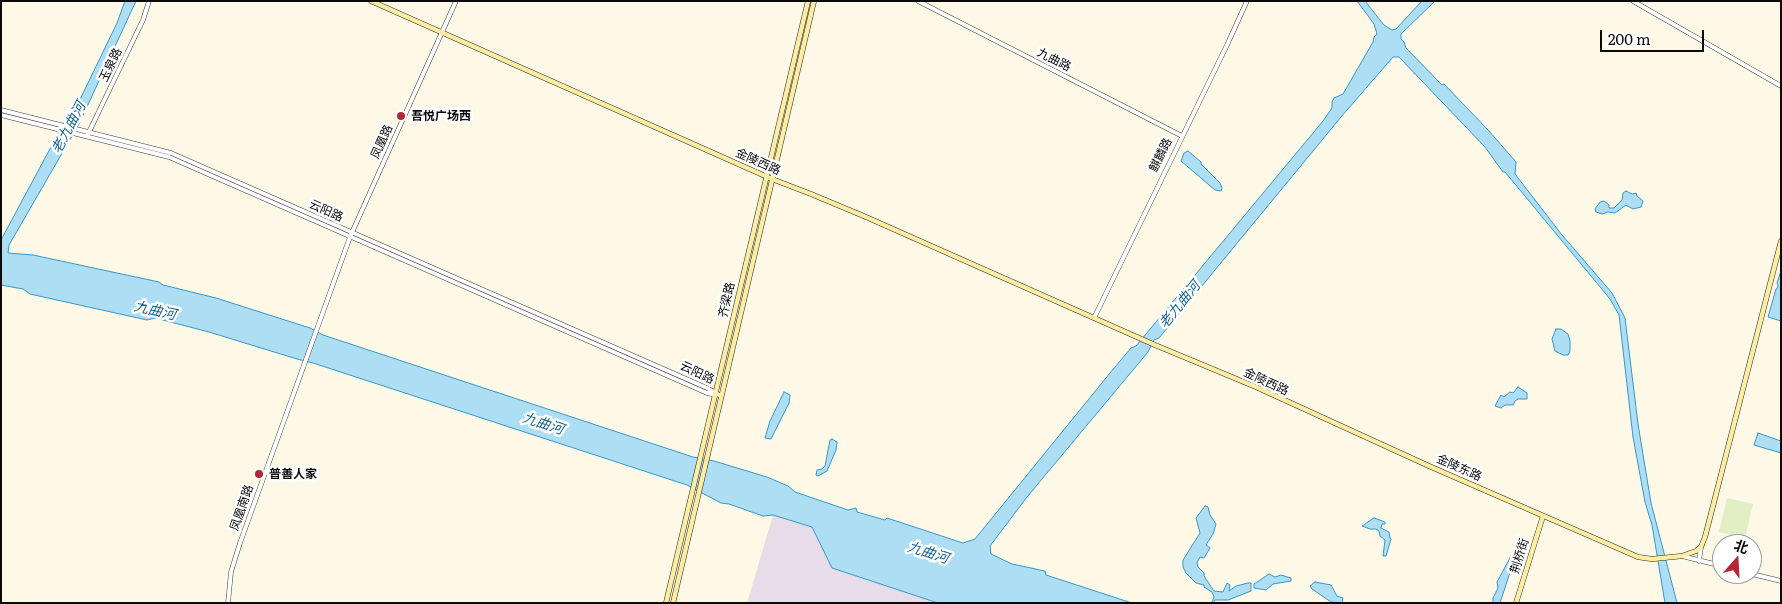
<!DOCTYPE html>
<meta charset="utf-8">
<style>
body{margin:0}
#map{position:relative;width:1782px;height:604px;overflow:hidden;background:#fef8e6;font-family:Literata,"Noto Sans SC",serif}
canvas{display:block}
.frame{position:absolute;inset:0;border:2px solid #090909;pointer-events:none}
.north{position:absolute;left:1712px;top:534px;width:50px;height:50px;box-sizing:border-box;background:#fff;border:1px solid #9d9d9d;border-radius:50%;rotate:19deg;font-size:14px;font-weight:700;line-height:20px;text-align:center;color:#090909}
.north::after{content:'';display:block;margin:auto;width:18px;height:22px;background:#b32737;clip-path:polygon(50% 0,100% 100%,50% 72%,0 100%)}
.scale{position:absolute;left:1600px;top:30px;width:104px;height:22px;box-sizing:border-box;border:2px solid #090909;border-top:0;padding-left:6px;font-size:15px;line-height:18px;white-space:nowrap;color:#090909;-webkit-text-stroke:4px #fff;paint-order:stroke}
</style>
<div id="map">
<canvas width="1782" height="604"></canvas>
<div class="frame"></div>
<div class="north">北</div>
<div class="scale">200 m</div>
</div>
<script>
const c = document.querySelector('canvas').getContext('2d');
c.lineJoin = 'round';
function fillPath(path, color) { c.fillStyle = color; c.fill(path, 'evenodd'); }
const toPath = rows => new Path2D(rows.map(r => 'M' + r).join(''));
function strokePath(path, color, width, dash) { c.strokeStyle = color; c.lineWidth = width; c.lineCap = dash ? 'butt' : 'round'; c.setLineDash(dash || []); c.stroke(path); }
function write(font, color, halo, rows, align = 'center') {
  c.font = font + ' Literata,"Noto Sans SC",serif'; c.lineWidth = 5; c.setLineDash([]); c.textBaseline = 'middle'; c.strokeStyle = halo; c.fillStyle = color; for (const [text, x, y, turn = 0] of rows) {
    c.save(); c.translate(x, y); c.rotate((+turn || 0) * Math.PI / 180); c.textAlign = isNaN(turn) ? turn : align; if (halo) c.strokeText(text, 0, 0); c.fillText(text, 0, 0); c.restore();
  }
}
const industrial = toPath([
 [773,515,812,527,832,568,938,603,747,603]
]);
const pitch = toPath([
 [1727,498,1753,504,1745,538,1719,532]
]);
const water = toPath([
 [125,1,136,1,79,124,9,245,8,253,33,255,159,282,163,285,216,298,310,328,323,335,693,457,714,461,767,477,788,486,795,492,848,510,856,508,857,512,885,520,887,518,963,543,975,539,1110,373,1131,348,1136,346,1323,121,1332,108,1332,102,1334,98,1343,94,1373,42,1374,37,1377,34,1374,24,1357,1,1365,1,1384,25,1392,30,1396,29,1422,1,1435,1,1401,34,1401,39,1404,42,1406,48,1442,85,1444,84,1489,131,1516,162,1515,174,1562,235,1612,293,1625,318,1638,424,1651,503,1677,603,1665,603,1652,525,1645,502,1633,437,1619,315,1610,299,1510,178,1505,172,1503,172,1485,147,1399,57,1393,57,1341,117,1159,338,1154,340,1148,352,1027,497,990,546,991,554,1012,564,1045,571,1046,575,1132,603,938,603,832,568,812,527,773,515,763,516,729,504,721,503,687,485,313,363,297,359,209,332,155,318,147,320,30,294,23,289,1,285,1,240,66,119,70,120,117,23,125,1],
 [1188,151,1201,162,1201,164,1220,183,1222,188,1221,191,1215,190,1181,161,1184,153,1188,151],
 [1626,191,1632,194,1636,193,1637,196,1643,201,1641,207,1633,209,1626,205,1615,213,1608,212,1602,214,1596,212,1595,209,1600,202,1604,201,1609,205,1609,208,1614,208,1622,200,1623,193,1626,191],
 [1781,271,1781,321,1768,317,1776,289,1777,289,1778,285,1777,283,1781,271],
 [1556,329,1561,329,1568,334,1570,341,1570,351,1568,355,1563,355,1555,351,1552,339,1556,329],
 [1518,387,1527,393,1527,399,1518,399,1515,401,1513,405,1505,405,1501,408,1495,406,1501,395,1504,397,1510,392,1513,393,1518,387],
 [784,392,790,395,789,403,771,439,765,438,770,421,784,392],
 [1758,433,1781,441,1781,453,1754,445,1758,433],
 [832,439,837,442,836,450,827,471,818,476,816,475,817,470,822,469,825,466,830,440,832,439],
 [1205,506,1208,507,1210,515,1216,524,1213,534,1206,545,1210,548,1204,558,1200,557,1197,563,1198,567,1204,573,1204,576,1214,591,1223,592,1227,583,1230,585,1229,591,1236,586,1248,583,1251,583,1251,591,1228,600,1215,600,1213,603,1212,602,1214,597,1212,592,1204,587,1204,585,1196,583,1186,573,1183,567,1183,560,1200,533,1196,518,1205,506],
 [1374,518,1385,522,1385,524,1382,524,1381,528,1389,532,1390,538,1391,539,1386,556,1383,556,1385,540,1380,536,1379,531,1376,529,1370,529,1362,526,1374,518],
 [1511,556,1515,557,1500,603,1493,603,1493,598,1498,588,1497,582,1511,556],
 [1269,574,1275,577,1281,575,1291,578,1291,581,1273,584,1266,590,1254,588,1254,584,1269,574],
 [1315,582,1331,585,1337,596,1343,598,1342,603,1331,602,1312,589,1310,586,1315,582]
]);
const tertiary = toPath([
 [918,1,1182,136],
 [1633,1,1781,86],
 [1,110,171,153,707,388,721,396],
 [1,115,169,157,707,393,716,395],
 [88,134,143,20,149,1],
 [1094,318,1227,45,1247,1],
 [1682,556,1722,566],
 [1699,561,1701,547],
 [1752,574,1781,581],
 [228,603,231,572,240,543,350,237,456,1]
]);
const secondary = toPath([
 [371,1,772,179,811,194,866,217,1155,345,1256,387,1429,466,1638,557,1652,559,1682,556,1696,551,1701,547,1705,537,1781,241],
 [666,603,808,1],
 [673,603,814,1],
 [1516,603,1543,516]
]);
const markers = [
 [401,116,5,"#b32737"],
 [259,474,5,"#b32737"]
];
const streetNames = [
 ["九曲路",1054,60,27],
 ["玉泉路",111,65,-64],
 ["凤凰路",382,142,-66],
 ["麒麟路",1161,155,-64],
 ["金陵西路",758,162,24],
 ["云阳路",326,211,24],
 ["齐梁路",727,300,-77],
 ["云阳路",697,373,25],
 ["金陵西路",1266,382,25],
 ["金陵东路",1459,468,24],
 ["凤凰南路",242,508,-71],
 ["荆桥街",1520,556,-73]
];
const poiNames = [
 ["吾悦广场西",411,116],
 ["普善人家",269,474]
];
const waterNames = [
 ["老九曲河",69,128,-62],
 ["老九曲河",1180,305,-51],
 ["九曲河",155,311,13],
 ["九曲河",543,424,18],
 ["九曲河",928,553,18]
];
fillPath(industrial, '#e7dde9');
fillPath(pitch, '#e2eec4');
fillPath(water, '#addef3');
strokePath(water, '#3797c8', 1);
strokePath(tertiary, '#3c3c3c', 5);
strokePath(secondary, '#2b2b2b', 5.5);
strokePath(tertiary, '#fff', 4);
strokePath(secondary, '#fdeda3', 4.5);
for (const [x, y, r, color] of markers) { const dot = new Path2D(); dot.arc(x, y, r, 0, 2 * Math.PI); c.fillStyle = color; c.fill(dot); strokePath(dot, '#fff', 2); }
write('12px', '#090909', '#fff', streetNames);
write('bold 12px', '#090909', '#fff', poiNames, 'left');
write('italic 14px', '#196795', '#fff', waterNames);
</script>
